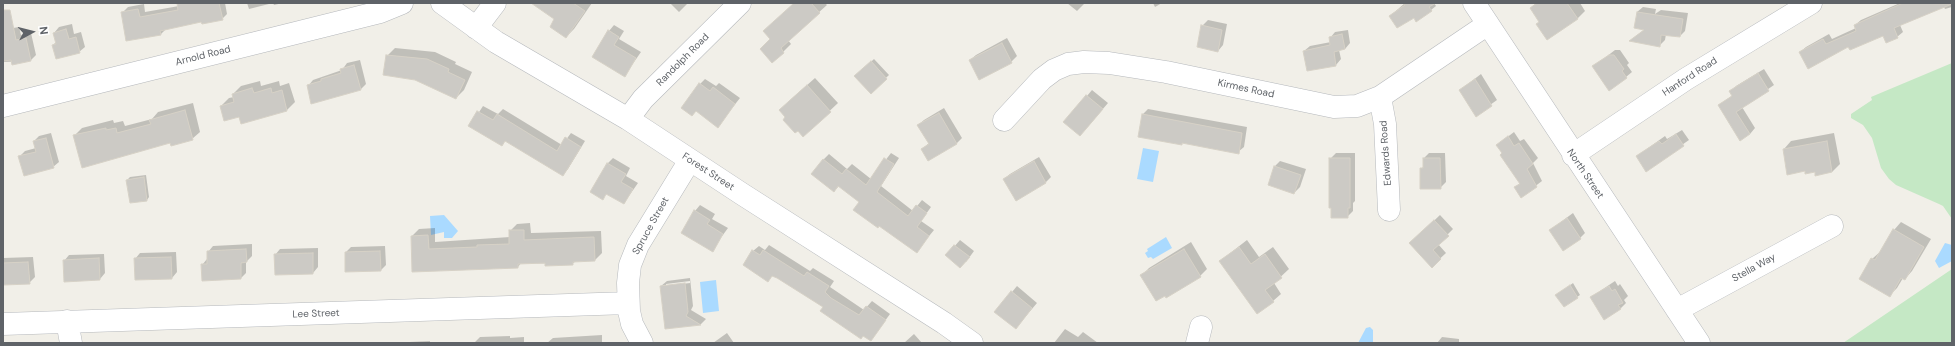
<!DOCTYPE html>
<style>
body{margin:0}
#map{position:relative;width:1955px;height:346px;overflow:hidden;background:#f1efe8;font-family:"DM Sans",sans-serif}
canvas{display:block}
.frame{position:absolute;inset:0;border:4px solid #5f6368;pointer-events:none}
.north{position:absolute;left:12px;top:12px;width:40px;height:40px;-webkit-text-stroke:3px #fff;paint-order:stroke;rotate:83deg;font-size:11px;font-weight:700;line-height:16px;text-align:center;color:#5f6368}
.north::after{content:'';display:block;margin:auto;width:14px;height:18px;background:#5f6368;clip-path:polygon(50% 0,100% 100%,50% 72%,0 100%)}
</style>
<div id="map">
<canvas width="1955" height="346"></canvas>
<div class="frame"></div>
<div class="north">N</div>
</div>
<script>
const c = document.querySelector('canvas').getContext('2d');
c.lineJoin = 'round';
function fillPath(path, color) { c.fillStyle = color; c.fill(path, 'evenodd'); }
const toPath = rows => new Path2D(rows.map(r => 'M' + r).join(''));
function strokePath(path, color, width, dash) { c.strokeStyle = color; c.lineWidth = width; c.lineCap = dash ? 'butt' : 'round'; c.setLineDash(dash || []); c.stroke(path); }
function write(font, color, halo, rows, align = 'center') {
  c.font = font + ' "DM Sans",sans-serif'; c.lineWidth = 4; c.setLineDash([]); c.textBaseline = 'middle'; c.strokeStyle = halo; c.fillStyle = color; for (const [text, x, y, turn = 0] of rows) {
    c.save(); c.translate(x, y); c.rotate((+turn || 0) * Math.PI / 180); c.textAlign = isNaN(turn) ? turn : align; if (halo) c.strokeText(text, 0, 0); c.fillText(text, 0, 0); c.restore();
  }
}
const green = toPath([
 [1952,63,1952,219,1943,206,1939,204,1896,185,1889,179,1881,168,1872,138,1863,125,1851,118,1851,114,1872,100,1871,97],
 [1952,269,1952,343,1843,343]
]);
const water = toPath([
 [1143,148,1159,151,1153,182,1137,179],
 [444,215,458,231,452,238,444,238,444,232,431,235,430,216],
 [1166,237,1172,248,1153,259,1151,257,1148,258,1145,253,1148,251,1147,249],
 [1945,243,1952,245,1952,261,1939,268,1935,261],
 [716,280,719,311,703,313,700,282],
 [1370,327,1373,330,1373,343,1358,343,1366,328]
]);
const shadow = toPath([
 [179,3,225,3,227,14,222,19,202,21,166,29,161,34,123,12,128,7,144,4,145,12,179,6],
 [247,3,283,3,274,5,273,3,249,9],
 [535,3,592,3,574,29,566,37,556,19],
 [670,3,688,3,679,12],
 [795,3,825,3,827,5,788,40,791,44,773,62,771,39],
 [1067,3,1085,3,1077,11],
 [1153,3,1162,3,1155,7],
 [1405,3,1434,3,1436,6,1431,10,1414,16,1390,16],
 [1536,3,1580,3,1585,11,1577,19,1540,21,1531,8],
 [1900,3,1952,3,1952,7,1945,9,1944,7,1900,25,1903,32,1897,37,1883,34,1849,45,1800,52,1806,47,1829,34,1832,39,1856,28,1855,25,1861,20],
 [1643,7,1656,9,1655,14,1661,10,1688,13,1685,31,1680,36,1666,34,1665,40,1659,46,1631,40,1645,29,1637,12],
 [1208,20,1227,24,1223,45,1218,51,1202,26],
 [72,24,74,34,81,32,85,47,79,52,53,45,56,42,54,33,59,27],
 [614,25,624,31,619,39,641,52,625,75,609,31],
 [19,27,21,35,31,33,36,55,30,61,3,62,3,34,7,29],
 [1348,30,1350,43,1345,49,1339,50,1341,59,1336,65,1304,51,1310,46,1331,42,1330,38,1335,32],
 [1007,38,1017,56,1011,62,970,60,976,55],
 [395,48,435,52,456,62,455,64,472,72,464,90,456,98,415,79,387,56],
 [1615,50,1620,50,1629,63,1627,65,1632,72,1626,77,1593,67],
 [874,59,889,75,871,92,856,76],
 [360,60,366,84,361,89,308,86,313,80,342,70,347,63],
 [1764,69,1774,85,1742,107,1755,128,1750,134,1719,105,1733,95,1731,92,1736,86],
 [1481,74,1497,100,1476,115,1460,90],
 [815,78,838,103,803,136,786,117,788,102],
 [705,79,716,86,719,83,740,98,718,126,700,84],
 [260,81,261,86,279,81,280,86,289,83,295,102,287,110,241,122,239,116,221,106,229,98,234,97,233,94,241,86],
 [1092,90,1108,103,1085,130,1065,122],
 [193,103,200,132,192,139,171,142,74,136,82,128,113,120,114,123,123,121,125,126,152,119,158,112],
 [483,106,498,114,503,109,562,145,571,133,585,141,568,169,563,175,506,140,501,145,470,126],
 [944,108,962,138,957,143,929,160,922,149,929,143,918,125,924,120],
 [1148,109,1247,127,1244,147,1238,152,1183,142,1181,144,1139,137,1143,114],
 [1682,130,1689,140,1646,170,1637,156,1665,136,1667,139],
 [1514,132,1520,141,1524,139,1538,158,1533,163,1542,181,1521,197,1515,187,1520,183,1497,145],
 [51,133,59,162,53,167,19,157,25,151,36,148,34,141,39,136],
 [1834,133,1840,164,1832,172,1816,175,1815,171,1806,170,1784,149,1791,141],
 [891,153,899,158,881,186,913,211,922,200,931,207,921,221,934,230,917,251,861,202,839,186,834,191,823,160,829,154,847,169,852,164,871,179],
 [1336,153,1355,153,1355,201,1353,203,1353,211,1347,217,1330,159],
 [1429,153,1445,153,1446,182,1440,188,1421,169,1424,166,1424,158],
 [1039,157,1051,177,1046,182,1016,200,1004,179,1010,174],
 [613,158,630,168,626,176,638,183,624,203,608,193,602,198,591,192,608,163],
 [1280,161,1306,169,1300,187,1294,193,1269,184,1275,166],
 [146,175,149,197,147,200,127,180,130,177],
 [700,205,715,214,712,219,728,228,712,250,695,211],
 [1573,213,1585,233,1580,238,1550,230],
 [1440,215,1453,229,1438,244,1446,253,1432,266,1416,238],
 [1901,222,1931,239,1912,271,1905,279,1903,278,1897,288,1890,295,1860,279,1872,259,1881,251,1894,230],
 [530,223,531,233,601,231,602,253,595,260,576,261,572,264,521,263,518,267,413,271,412,236,419,229,435,228,435,242,510,237,510,231,517,224],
 [960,240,974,251,966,262,947,255],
 [1247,240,1259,257,1273,247,1289,269,1274,283,1281,294,1273,301,1220,261],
 [1191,242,1207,269,1200,276,1142,275,1149,268],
 [252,244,252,256,246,262,246,273,241,278,202,265,207,259,208,252,213,246],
 [769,245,810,271,813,268,834,281,830,287,864,310,872,301,890,314,871,340,864,335,861,338,824,307,773,275,768,280,753,251,759,246,765,250],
 [385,246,386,265,381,270,346,271,346,252,351,247],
 [318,248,318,267,313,273,275,255,280,249],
 [176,252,177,272,172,278,135,259,140,253],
 [104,254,105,273,100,279,64,261,69,255],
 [33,257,35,277,29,283,3,284,3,258],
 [690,278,693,306,691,310,706,319,701,324,666,328,661,286,667,281],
 [690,281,690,283,666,286,666,284],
 [1615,281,1618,286,1620,284,1628,296,1624,300,1626,303,1620,309,1591,297],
 [1573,283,1580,295,1564,306,1557,295],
 [1017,286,1037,303,1021,322,1012,292],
 [1065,329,1078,337,1083,332,1098,343,1054,343],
 [727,333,734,343,713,343],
 [914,334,922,343,904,343],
 [602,335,602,343,547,343,553,338],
 [510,336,510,338,524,337,524,343,474,343,480,337],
 [1442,337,1459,339,1459,343,1437,343],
 [430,341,430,343,408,343,409,342]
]);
const building = toPath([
 [177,3,219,3,223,20,202,24,201,22,160,31,161,35,126,41,121,12,138,9,140,17,178,10,177,3],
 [531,3,573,3,585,11,566,38,550,27,554,19,531,3],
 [794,3,811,3,820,13,781,48,784,53,772,63,760,49,770,39,763,31,794,3],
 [1404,3,1436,3,1429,7,1432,11,1416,22,1414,18,1397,28,1389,16,1405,5,1404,3],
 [1537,3,1567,3,1578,19,1547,40,1536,24,1539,22,1530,8,1537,3],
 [1903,3,1952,4,1894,28,1898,38,1886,43,1883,36,1850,50,1848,47,1808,69,1799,52,1823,39,1826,44,1856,31,1854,25,1903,3],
 [3,10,10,10,16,40,26,38,31,61,12,65,11,60,3,61,3,10],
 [1637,12,1683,19,1680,37,1661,35,1660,47,1629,41,1644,30,1634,28,1637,12],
 [1201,25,1222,30,1218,52,1197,47,1201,25],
 [66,29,69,39,76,37,80,53,56,59,52,45,56,44,53,33,66,29],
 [608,30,619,37,614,45,636,58,625,77,592,57,608,30],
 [1342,34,1345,49,1334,52,1336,66,1307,71,1303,51,1330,45,1329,37,1342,34],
 [1002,43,1012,63,979,80,969,60,1002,43],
 [386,55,427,59,449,69,448,72,465,80,456,99,415,80,383,75,386,55],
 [1609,55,1614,55,1624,69,1622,71,1627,78,1609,91,1592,66,1609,55],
 [871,61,887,79,871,94,854,76,871,61],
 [354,65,361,90,311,104,307,85,321,81,321,79,341,73,340,69,354,65],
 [1758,73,1769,91,1736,112,1750,134,1740,141,1718,105,1732,96,1729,91,1758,73],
 [1475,79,1492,106,1476,117,1459,90,1475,79],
 [699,83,710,91,713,87,735,104,718,128,696,111,692,116,681,108,699,83],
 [807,85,831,112,803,137,798,131,795,133,783,120,785,117,779,110,807,85],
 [252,88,254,93,271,88,272,93,282,90,287,111,241,124,239,117,224,121,220,106,234,102,232,94,252,88],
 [1086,95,1103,109,1080,136,1063,122,1086,95],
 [185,110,193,140,171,146,170,143,82,168,73,135,106,128,106,130,116,128,117,133,151,124,149,120,185,110],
 [477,111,493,120,497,114,557,151,565,137,581,147,563,176,505,141,502,146,468,126,477,111],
 [939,113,957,144,928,161,921,149,929,144,917,125,939,113],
 [1142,114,1242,133,1239,154,1182,143,1182,145,1138,137,1142,114],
 [1676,134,1684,146,1646,172,1636,156,1659,141,1662,144,1676,134],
 [1508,136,1514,146,1519,143,1533,164,1527,169,1537,187,1521,198,1514,187,1520,184,1500,155,1502,153,1496,145,1508,136],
 [46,138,54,168,24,176,18,156,36,152,33,141,46,138],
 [1827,141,1832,172,1815,176,1815,172,1805,174,1805,171,1787,175,1783,149,1827,141],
 [884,158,894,164,877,192,908,216,916,205,927,213,917,227,929,236,917,253,879,226,878,228,853,210,859,202,838,186,834,192,811,174,823,159,842,174,846,169,866,185,884,158],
 [1329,158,1350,158,1350,208,1348,208,1348,218,1331,218,1331,208,1329,208,1329,158],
 [1423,158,1440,158,1441,189,1420,189,1420,168,1423,168,1423,158],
 [1034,161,1046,183,1016,201,1003,179,1034,161],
 [607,163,626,174,621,182,633,189,624,204,606,194,603,200,590,192,607,163],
 [1274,166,1301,175,1294,194,1268,185,1274,166],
 [144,177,147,201,130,203,126,180,144,177],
 [694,210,710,220,707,224,723,234,713,252,681,233,694,210],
 [1567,218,1581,239,1563,251,1549,230,1567,218],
 [1434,220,1449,236,1433,250,1441,259,1432,268,1409,243,1434,220],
 [1893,229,1924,247,1905,280,1901,278,1890,297,1859,279,1871,258,1875,260,1893,229],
 [509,230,524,230,524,240,594,237,595,261,573,262,573,265,545,266,545,263,518,264,518,268,412,272,411,236,428,235,429,249,477,247,477,245,509,244,509,230],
 [954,245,970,257,960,268,945,255,954,245],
 [1239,247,1251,264,1265,254,1282,278,1265,290,1274,302,1257,314,1219,261,1239,247],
 [246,249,247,262,241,263,241,279,202,281,201,264,207,264,207,251,246,249],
 [1184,249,1201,277,1166,298,1165,296,1156,301,1140,275,1184,249],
 [752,250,760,255,763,250,804,276,807,272,829,286,825,292,831,298,859,315,866,306,886,320,871,341,863,336,861,339,820,311,823,307,777,278,772,276,768,282,743,265,752,250],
 [380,251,381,271,345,272,345,252,380,251],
 [313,253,313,274,275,275,274,254,313,253],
 [171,257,172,279,135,280,134,258,171,257],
 [99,258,100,280,64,282,63,260,99,258],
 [28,262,30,284,3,285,3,263,28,262],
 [685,283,688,312,686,316,701,325,665,329,660,286,685,283],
 [1570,285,1578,298,1564,307,1555,295,1570,285],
 [1609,286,1612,291,1615,289,1623,303,1618,305,1621,309,1604,320,1590,297,1609,286],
 [1011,291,1032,308,1016,329,994,312,1011,291]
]);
const minor = toPath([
 [442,3,496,42,628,119,742,194,944,323,972,343],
 [1474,3,1699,343],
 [476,28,495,3],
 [1380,97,1385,124,1389,210],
 [3,106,380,12,402,3],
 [628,119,643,99,740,3],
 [1004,120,1042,79,1054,70,1068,64,1084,62,1109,63,1166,72,1334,107,1357,106,1380,97,1488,24],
 [1573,155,1686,79,1811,3],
 [1677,310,1832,226],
 [67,321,71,343],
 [3,324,628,303],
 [642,343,632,324,629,311,628,283,630,265,638,245,690,160],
 [1197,343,1201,327]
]);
const streetNames = [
 ["Arnold Road",203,56,-14],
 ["Randolph Road",683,60,-45],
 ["Hanford Road",1690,77,-33],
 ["Kirmes Road",1246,89,12],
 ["Edwards Road",1386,153,-94],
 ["Forest Street",708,172,33],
 ["North Street",1585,174,56],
 ["Spruce Street",651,226,-61],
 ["Stella Way",1754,268,-29],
 ["Lee Street",316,314,-2]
];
fillPath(green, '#c5e8c5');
fillPath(water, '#aadaff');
fillPath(shadow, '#0003');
fillPath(building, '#cccac5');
strokePath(building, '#d6d1c6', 1);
strokePath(minor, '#b5b8bc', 23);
strokePath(minor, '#fff', 22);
write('10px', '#5f6368', '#fff', streetNames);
</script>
